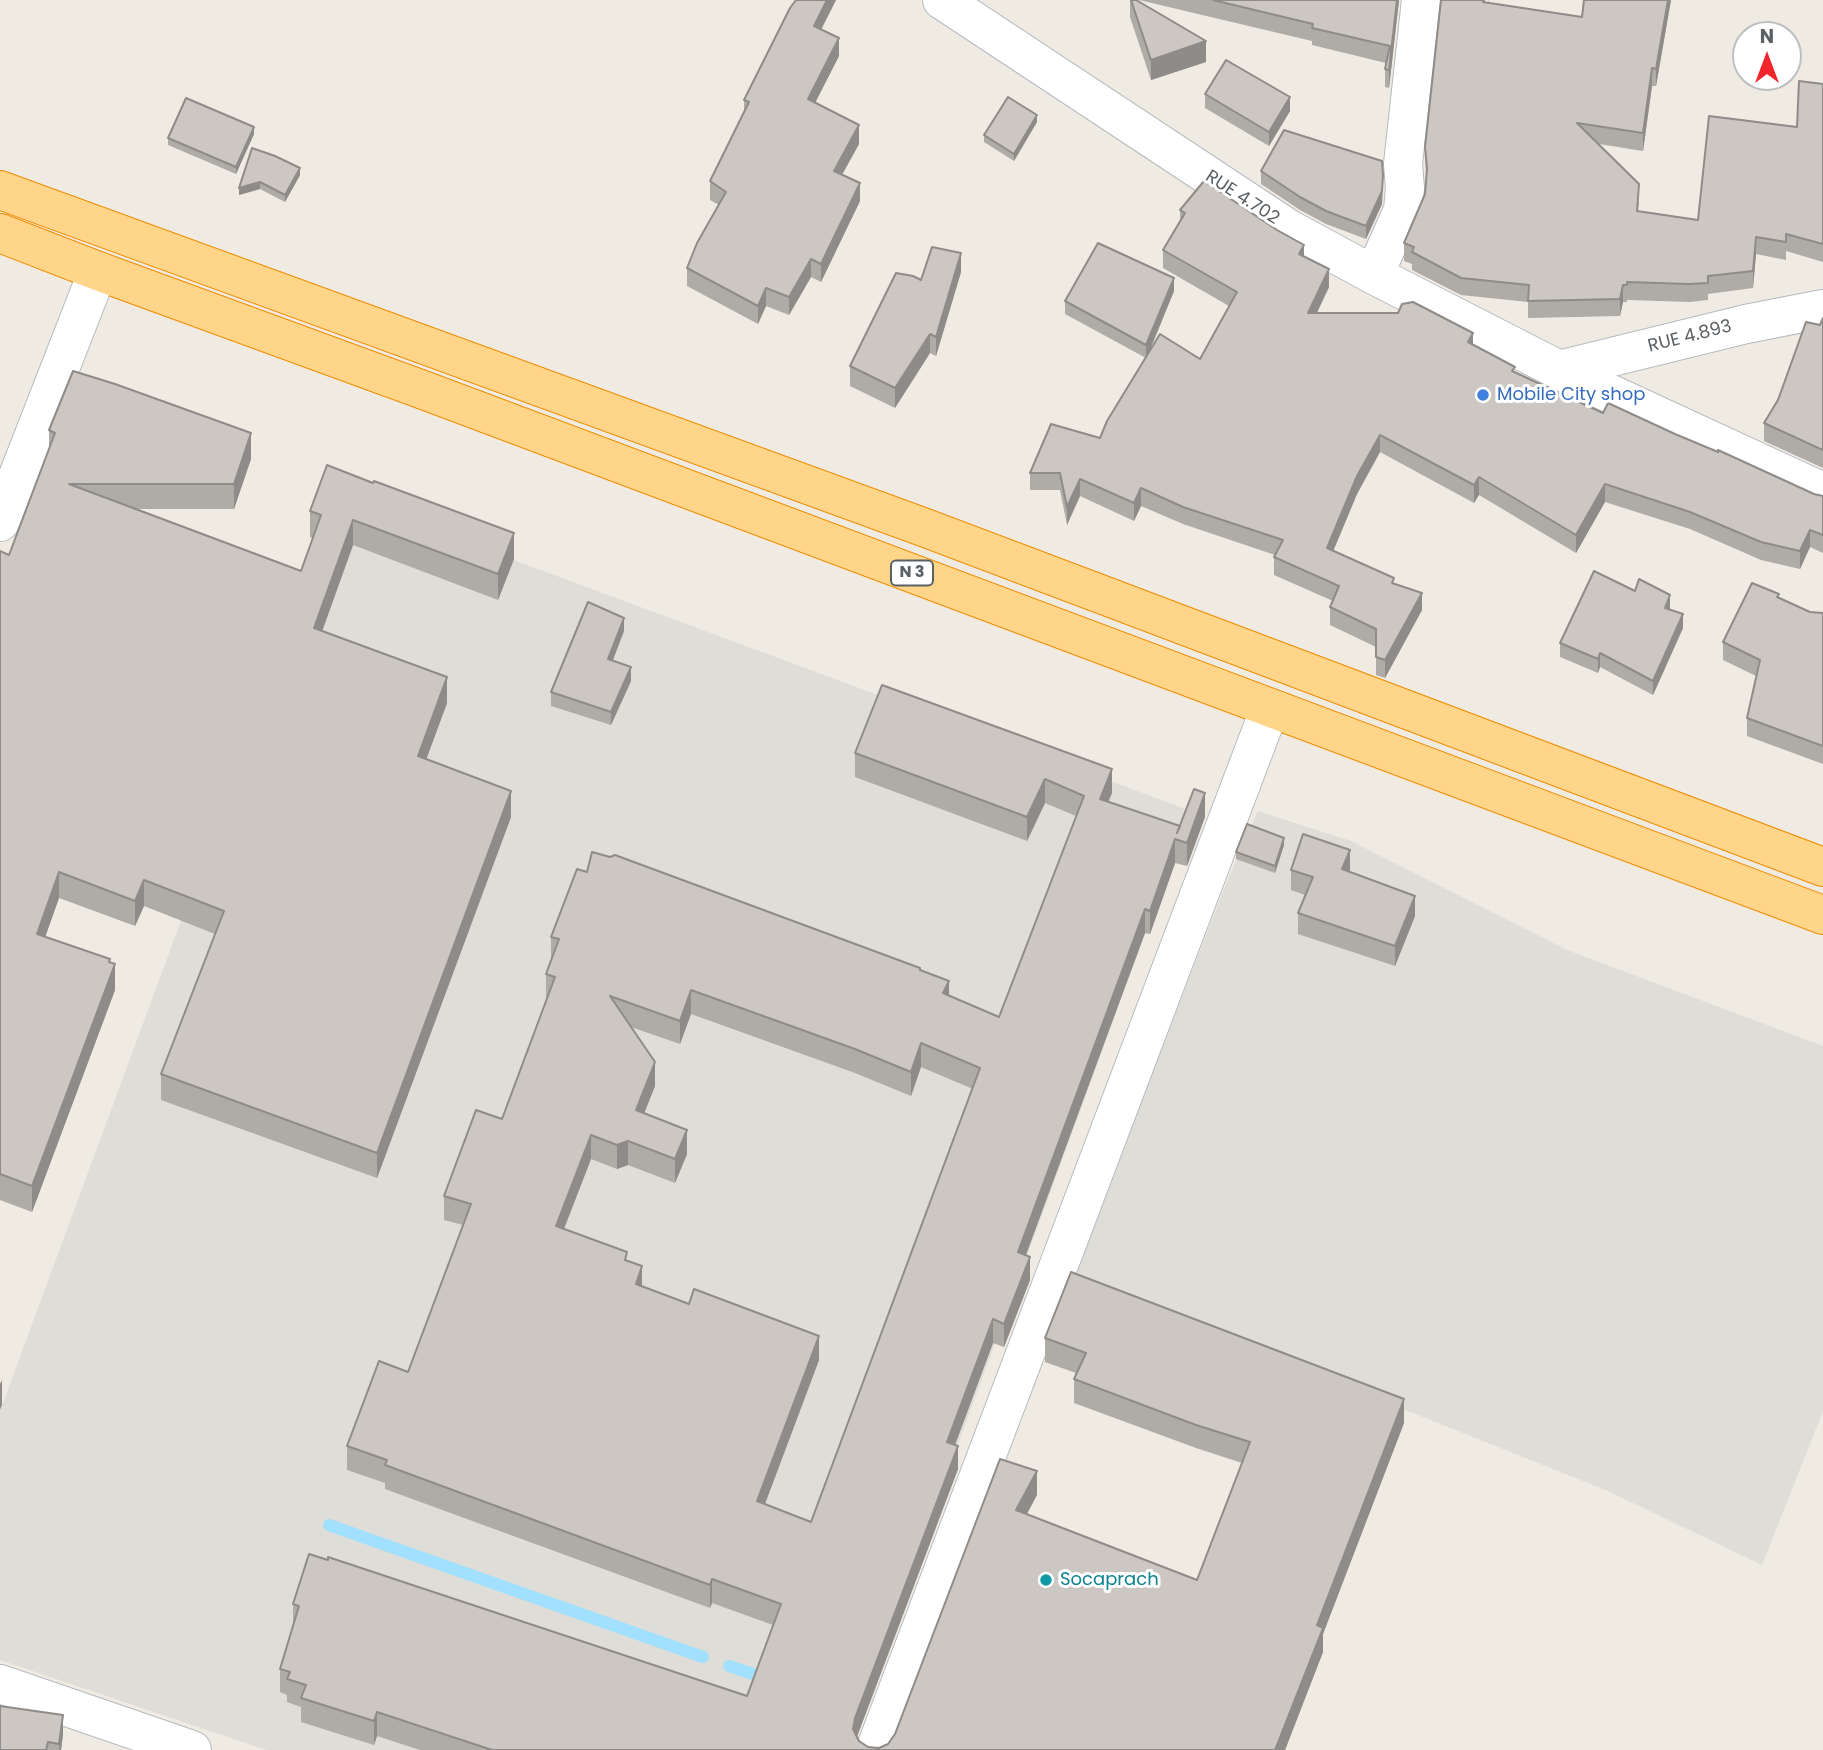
<!DOCTYPE html>
<style>
body{margin:0}
#map{position:relative;width:1823px;height:1750px;overflow:hidden;background:#efebe3;font-family:Poppins,sans-serif}
canvas{display:block}
.north{position:absolute;left:1732px;top:21px;width:70px;height:70px;box-sizing:border-box;background:#fff;border:2px solid #bdbfc1;border-radius:50%;rotate:0deg;font-size:19px;font-weight:700;line-height:28px;text-align:center;color:#5b6064}
.north::after{content:'';display:block;margin:auto;width:24px;height:32px;background:#f2252b;clip-path:polygon(50% 0,100% 100%,50% 72%,0 100%)}
</style>
<div id="map">
<canvas width="1823" height="1750"></canvas>
<div class="north">N</div>
</div>
<script>
const c = document.querySelector('canvas').getContext('2d');
c.lineJoin = 'round';
function fillPath(path, color) { c.fillStyle = color; c.fill(path, 'evenodd'); }
const toPath = rows => new Path2D(rows.map(r => 'M' + r).join(''));
function strokePath(path, color, width, dash) { c.strokeStyle = color; c.lineWidth = width; c.lineCap = dash ? 'butt' : 'round'; c.setLineDash(dash || []); c.stroke(path); }
function write(font, color, halo, rows, align = 'center') {
  c.font = font + ' Poppins,sans-serif'; c.lineWidth = 6; c.setLineDash([]); c.textBaseline = 'middle'; c.strokeStyle = halo; c.fillStyle = color; for (const [text, x, y, turn = 0] of rows) {
    c.save(); c.translate(x, y); c.rotate((+turn || 0) * Math.PI / 180); c.textAlign = isNaN(turn) ? turn : align; if (halo) c.strokeText(text, 0, 0); c.fillText(text, 0, 0); c.restore();
  }
}
const industrial = toPath([
 [338,495,1194,812,1150,934,1145,934,846,1750,266,1750,0,1660,0,1411],
 [1258,811,1351,841,1567,950,1823,1046,1823,1411,1762,1565,1608,1491,1073,1277,1228,879]
]);
const stream = toPath([
 [329,1525,703,1657],
 [729,1666,768,1679]
]);
const minor = toPath([
 [942,0,1289,229,1374,275,1559,370,1823,492],
 [1374,275,1403,210,1405,188,1403,164,1421,0],
 [1559,370,1746,324,1823,309],
 [0,522,98,271],
 [0,1684,192,1750],
 [875,1750,1270,708]
]);
const highway = toPath([
 [0,190,923,527,1823,867],
 [0,233,98,271,426,391,1823,915]
]);
const wall = toPath([
 [836,0,821,29,839,56,815,102,859,144,842,175,860,201,821,282,811,277,789,315,766,306,758,324,687,286,687,268,719,205,710,200,710,181,744,112,744,100],
 [1130,0,1136,0,1206,62,1151,80,1130,17],
 [1139,0,1399,0,1389,88,1385,87,1385,69,1386,63,1312,45,1312,41],
 [1489,0,1489,3,1582,17,1671,0,1656,86,1652,86,1643,151,1599,144,1639,202,1638,211,1698,220,1797,127,1823,84,1823,262,1786,251,1786,260,1756,254,1753,288,1708,294,1708,300,1689,302,1627,300,1627,302,1623,302,1620,316,1528,318,1528,302,1461,295,1412,270,1412,264,1404,261,1404,243,1425,194,1426,178,1425,147],
 [1205,94,1290,111,1269,146,1205,108],
 [1037,122,1014,161,984,142,984,135],
 [254,134,236,174,168,145,168,138],
 [252,148,300,175,285,202,260,189,239,195],
 [1261,171,1383,188,1382,204,1366,239,1326,224,1300,210,1261,184],
 [1180,210,1304,257,1329,287,1317,313,1473,345,1515,373,1603,413,1675,434,1814,494,1823,496,1823,553,1810,547,1800,569,1761,560,1690,529,1605,502,1576,553,1479,495,1474,503,1380,452,1357,494,1333,551,1394,584,1422,610,1385,678,1376,675,1376,647,1330,625,1330,607,1333,601,1274,575,1274,557,1275,555,1183,524,1141,506,1134,521,1080,496,1067,525,1060,490,1030,490,1030,473,1100,438,1146,358,1065,314,1065,301,1174,291,1148,355,1200,359,1229,306,1163,268,1163,250,1180,222],
 [961,272,936,356,930,353,895,408,850,386,850,366,921,280],
 [1823,318,1823,468,1764,441,1764,423],
 [49,430,251,459,234,509,137,509,301,571,313,538,310,537,310,511,327,465,514,559,498,600,353,545,322,631,447,703,426,759,511,817,377,1178,161,1100,161,1074,215,934,144,906,135,926,59,898,45,937,110,962,115,990,32,1212,0,1200,0,551,9,555,49,448],
 [1779,597,1810,612,1823,613,1823,764,1747,736,1747,718,1756,676,1723,660,1723,642],
 [1670,610,1683,628,1653,695,1600,667,1598,673,1560,657,1560,643,1670,609],
 [624,631,612,661,631,681,611,725,551,706,551,692],
 [882,685,1112,793,1108,801,1180,826,1205,817,1187,866,1175,863,1150,934,1145,933,1026,1255,1030,1280,1004,1347,993,1343,955,1445,958,1469,857,1736,859,1741,868,1747,879,1748,888,1744,895,1734,1037,1495,1027,1514,1197,1580,1242,1463,1196,1448,1074,1403,1074,1379,1076,1373,1045,1362,1045,1338,1404,1423,1323,1634,1323,1652,1285,1750,420,1750,377,1736,374,1745,301,1722,301,1707,287,1702,287,1695,280,1692,280,1669,293,1625,293,1604,747,1696,773,1625,712,1603,710,1608,385,1489,385,1483,347,1470,347,1446,408,1372,463,1225,444,1220,444,1196,502,1119,547,998,546,997,546,974,551,960,551,937,920,970,949,996,999,1017,1076,816,1045,803,1027,841,855,777,855,753],
 [691,1014,855,1073,911,1096,921,1067,973,1089,811,1522,765,1504,819,1360,642,1287,627,1260,564,1229,591,1159,617,1169,628,1165,675,1183,687,1154,644,1113,655,1086,631,1027,680,1044],
 [1284,845,1275,873,1236,859,1236,852],
 [1291,870,1350,870,1349,872,1415,916,1395,966,1298,934,1298,913,1305,895,1291,890],
 [63,1734,61,1750,0,1750]
]);
const shadedWall = toPath([
 [827,0,836,0,814,44,814,26],
 [1397,0,1399,0,1389,88,1389,70],
 [1668,0,1671,0,1656,86,1656,69],
 [839,38,839,56,808,117,808,99],
 [1206,41,1206,62,1151,80,1151,60],
 [1652,68,1652,86,1643,151,1643,133],
 [1290,97,1290,111,1269,146,1269,132],
 [1037,115,1037,122,1014,161,1014,154],
 [859,125,859,144,834,189,834,171],
 [254,127,254,134,236,174,236,167],
 [300,168,300,175,285,202,285,195],
 [1383,175,1382,204,1366,239,1366,226],
 [260,182,260,189,239,195,239,188],
 [860,183,860,201,821,282,821,264],
 [1756,237,1756,254,1753,288,1753,271],
 [1304,245,1304,262,1299,254],
 [961,253,961,272,936,356,936,337],
 [811,259,811,277,789,315,789,297],
 [1329,269,1329,287,1308,331,1308,313],
 [1174,278,1174,291,1146,359,1146,345],
 [1623,285,1623,302,1620,316,1620,299],
 [766,288,766,306,758,324,758,306],
 [1473,333,1473,351,1468,342],
 [930,334,930,353,895,408,895,388],
 [251,433,251,459,234,509,234,484],
 [1380,435,1380,452,1357,494,1327,566,1327,548,1357,476],
 [1479,477,1479,495,1474,503,1474,485],
 [1080,479,1080,496,1067,525,1067,507],
 [1605,484,1605,502,1576,553,1576,535],
 [1141,488,1141,506,1134,521,1134,503],
 [353,520,353,545,314,654,314,628],
 [1810,530,1810,547,1800,569,1800,551],
 [514,533,514,559,498,600,498,574],
 [1422,593,1422,610,1385,678,1385,660],
 [1670,595,1670,609,1665,622,1665,608],
 [1683,614,1683,628,1653,695,1653,681],
 [624,618,624,631,608,673,608,659],
 [1600,653,1600,667,1598,673,1598,659],
 [631,667,631,681,611,725,611,712],
 [447,677,447,703,418,782,418,756],
 [1112,769,1112,793,1100,822,1100,799],
 [1045,779,1045,803,1027,841,1027,817],
 [511,791,511,817,377,1178,377,1153],
 [1205,793,1205,817,1187,866,1187,843],
 [1284,838,1284,845,1275,873,1275,866],
 [1175,839,1175,863,1150,934,1150,911],
 [1350,850,1350,870,1342,889,1342,869],
 [59,872,59,898,37,960,37,934],
 [144,880,144,906,135,926,135,901],
 [1415,896,1415,916,1395,966,1395,946],
 [1145,909,1145,933,1018,1276,1018,1252],
 [110,959,110,978,115,964,115,990,32,1212,32,1186],
 [949,981,949,1005,943,993],
 [691,990,691,1014,680,1044,680,1021],
 [921,1043,921,1067,911,1096,911,1072],
 [655,1062,655,1086,636,1134,636,1110],
 [687,1130,687,1154,675,1183,675,1159],
 [591,1135,591,1159,556,1249,556,1226],
 [628,1141,628,1165,617,1169,617,1145],
 [1030,1257,1030,1280,1004,1347,1004,1324],
 [642,1266,642,1290,636,1284],
 [993,1319,993,1343,947,1466,947,1442],
 [819,1336,819,1360,757,1525,757,1501],
 [2,1380,2,1405,0,1410,0,1384],
 [1404,1399,1404,1423,1323,1634,1323,1652,1285,1750,1275,1750,1317,1625],
 [958,1446,958,1469,855,1742,853,1729,855,1718],
 [1037,1471,1037,1495,1016,1534,1016,1510],
 [712,1579,712,1603,710,1608,710,1585],
 [377,1712,377,1736,374,1745,374,1721],
 [63,1715,63,1734,61,1750,59,1750]
]);
const building = toPath([
 [796,0,827,0,814,26,839,38,808,99,859,125,834,171,860,183,821,264,811,259,789,297,766,288,758,306,687,268,697,243,726,192,710,181,749,102,744,100,790,8,796,0],
 [1131,0,1136,0,1206,41,1151,60,1131,0],
 [1213,0,1397,0,1389,70,1385,69,1390,46,1312,28,1313,24,1213,0],
 [1441,0,1484,0,1483,2,1582,17,1584,0,1668,0,1656,69,1652,68,1643,133,1577,123,1639,184,1637,211,1698,220,1709,116,1797,127,1799,81,1823,84,1823,244,1786,234,1786,242,1756,237,1753,271,1708,276,1708,283,1689,284,1627,282,1627,285,1623,285,1620,299,1528,301,1529,285,1461,278,1412,252,1414,247,1404,243,1425,194,1427,169,1425,147,1441,0],
 [1226,60,1290,97,1269,132,1205,94,1226,60],
 [1008,97,1037,115,1014,154,984,135,1008,97],
 [186,98,254,127,236,167,168,138,186,98],
 [1284,130,1382,161,1383,175,1382,191,1366,226,1326,211,1300,197,1261,171,1284,130],
 [252,148,275,156,300,168,285,195,260,182,239,188,252,148],
 [1204,181,1277,230,1304,245,1299,254,1329,269,1308,313,1398,313,1402,304,1413,302,1473,333,1468,342,1515,367,1512,371,1603,413,1608,403,1675,434,1718,452,1718,450,1814,494,1823,496,1823,535,1810,530,1800,551,1761,542,1690,512,1605,484,1576,535,1479,477,1474,485,1380,435,1357,476,1327,548,1394,578,1392,583,1422,593,1385,660,1376,657,1376,629,1330,607,1339,586,1274,557,1283,540,1183,507,1141,488,1134,503,1080,479,1067,507,1060,473,1030,473,1051,424,1100,438,1107,421,1160,334,1200,359,1237,292,1163,250,1185,213,1180,210,1204,181],
 [1098,243,1174,278,1146,345,1065,301,1098,243],
 [932,247,961,253,936,337,930,334,895,388,850,366,896,273,913,276,921,280,932,247],
 [1823,318,1823,450,1764,423,1778,400,1806,322,1820,325,1823,318],
 [73,371,115,384,251,433,234,484,69,484,301,571,321,515,310,511,327,465,373,483,374,481,514,533,498,574,353,520,314,628,447,677,418,756,511,791,377,1153,161,1074,224,911,144,880,135,901,59,872,37,934,110,959,109,962,115,964,32,1186,0,1174,0,551,9,555,55,433,49,430,73,371],
 [1594,571,1635,591,1639,579,1670,595,1665,608,1683,614,1653,681,1600,653,1598,659,1560,643,1594,571],
 [1752,583,1779,594,1777,597,1810,612,1823,613,1823,746,1747,718,1760,660,1723,642,1752,583],
 [588,602,624,618,608,659,631,667,611,712,551,692,588,602],
 [882,685,1112,769,1100,799,1180,826,1177,833,1194,789,1205,793,1187,843,1175,839,1150,911,1145,909,1018,1252,1030,1257,1004,1324,993,1319,947,1442,958,1446,855,1718,853,1729,859,1741,868,1747,879,1748,888,1744,895,1734,1000,1459,1037,1471,1016,1510,1197,1580,1250,1442,1196,1425,1074,1379,1086,1353,1045,1338,1071,1272,1404,1399,1317,1625,1323,1628,1275,1750,492,1750,377,1712,374,1721,301,1698,306,1685,287,1679,290,1672,280,1669,299,1606,293,1604,309,1554,328,1560,328,1557,747,1696,781,1604,712,1579,710,1585,385,1465,387,1460,347,1446,379,1361,408,1372,471,1204,444,1196,476,1110,502,1119,555,977,546,974,559,939,551,937,577,869,587,872,592,852,610,857,615,855,920,968,920,970,949,981,943,993,999,1017,1084,796,1045,779,1027,817,855,753,882,685],
 [691,990,855,1049,911,1072,921,1043,980,1068,811,1522,757,1501,819,1336,694,1289,689,1304,636,1284,642,1266,625,1260,627,1252,556,1226,591,1135,617,1145,628,1141,675,1159,687,1130,636,1110,655,1062,610,996,680,1021,691,990],
 [1247,824,1284,838,1275,866,1236,852,1247,824],
 [1303,834,1350,850,1342,869,1415,896,1395,946,1298,913,1313,877,1291,870,1303,834],
 [0,1706,63,1715,59,1744,48,1742,46,1750,0,1750,0,1706]
]);
const markers = [
 [1483,395,7,"#3f7fe0"],
 [1046,1580,7,"#0f9aa8"]
];
const shields = [
 [912,573,42]
];
const shieldNames = [
 ["N 3",912,573]
];
const streetNames = [
 ["RUE 4.702",1242,198,33],
 ["RUE 4.893",1690,337,-14]
];
const shopNames = [
 ["Mobile City shop",1497,395]
];
const cultureNames = [
 ["Socaprach",1060,1580]
];
fillPath(industrial, '#dfddd7');
strokePath(stream, '#a2e0ff', 12);
strokePath(minor, '#b6babe', 40);
strokePath(highway, '#f18d00', 40);
strokePath(minor, '#fff', 38);
strokePath(highway, '#ffd589', 38);
fillPath(wall, '#afaba7');
fillPath(shadedWall, '#8f8b88');
fillPath(building, '#ccc7c2');
strokePath(building, '#8f8b88', 2);
for (const [x, y, r, color] of markers) { const dot = new Path2D(); dot.arc(x, y, r, 0, 2 * Math.PI); c.fillStyle = color; c.fill(dot); strokePath(dot, '#fff', 2.5); }
for (const [x, y, w] of shields) { const box = new Path2D(); box.roundRect(x - w / 2, y - 12.5, w, 25, 5); c.fillStyle = '#fff'; c.fill(box); strokePath(box, '#5b6064', 2); }
write('bold 16px', '#5b6064', null, shieldNames);
write('18px', '#5b6064', '#fff', streetNames);
write('18px', '#366cbe', '#fff', shopNames, 'left');
write('18px', '#0d838f', '#fff', cultureNames, 'left');
</script>
